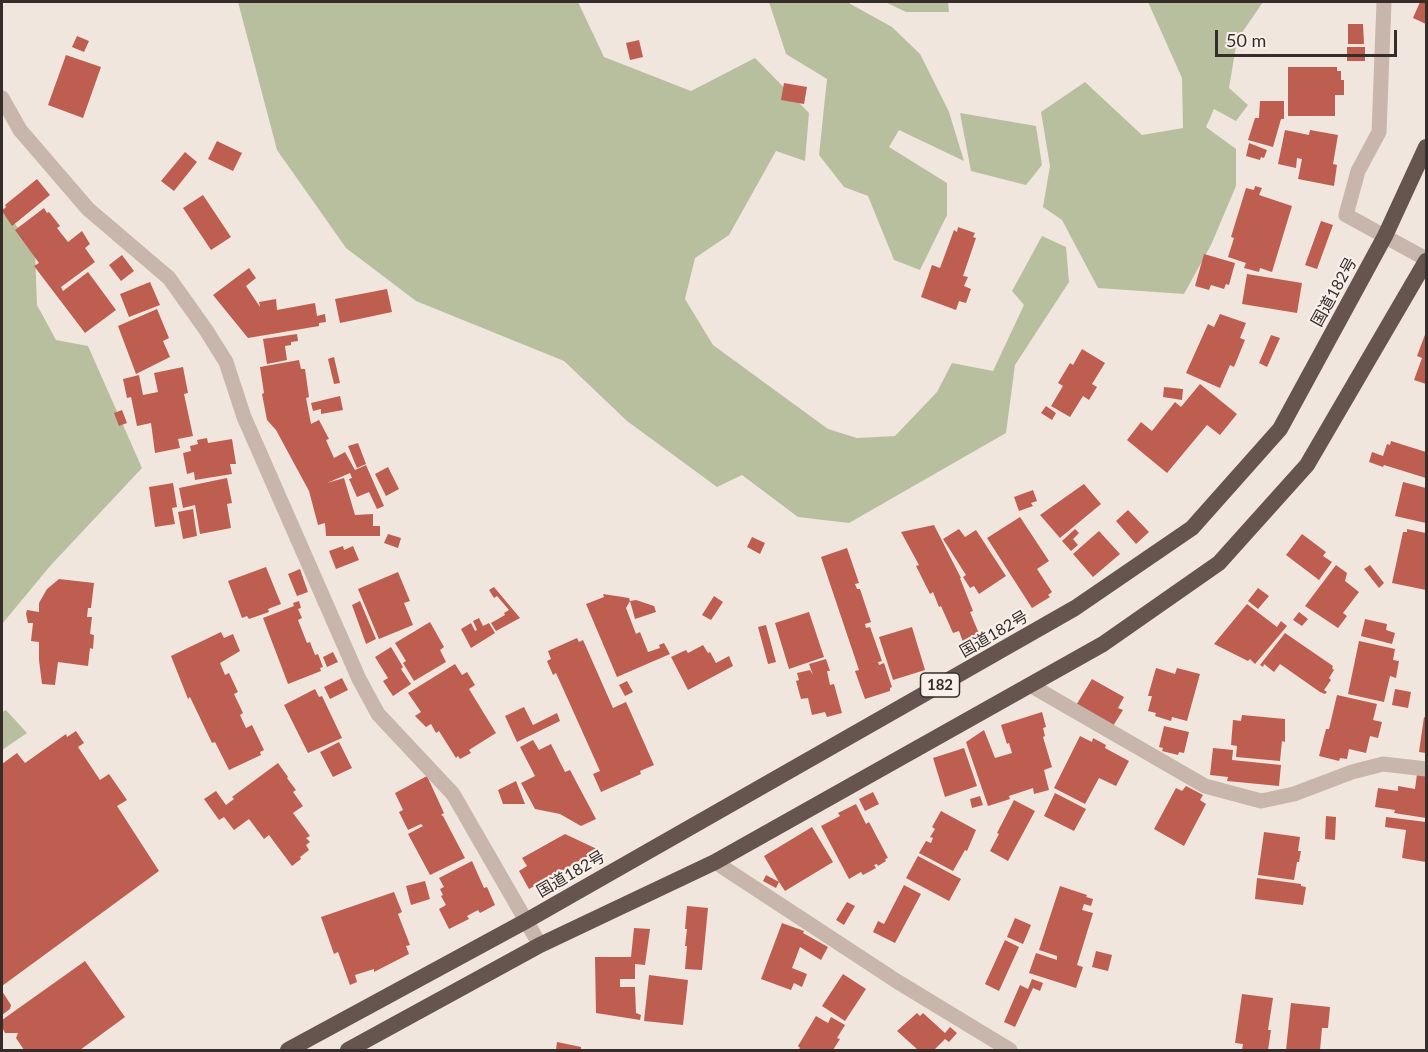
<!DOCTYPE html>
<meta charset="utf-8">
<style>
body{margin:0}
#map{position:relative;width:1428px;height:1052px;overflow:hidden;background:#f1e6de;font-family:Lato,sans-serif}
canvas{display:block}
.frame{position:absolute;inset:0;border:3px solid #362c29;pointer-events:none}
.scale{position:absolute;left:1215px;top:30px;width:182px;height:27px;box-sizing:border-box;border:3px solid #362c29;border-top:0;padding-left:8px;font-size:18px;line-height:21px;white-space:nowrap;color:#362c29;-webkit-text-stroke:4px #f9f0ea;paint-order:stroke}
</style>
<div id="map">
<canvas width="1428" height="1052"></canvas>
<div class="frame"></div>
<div class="scale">50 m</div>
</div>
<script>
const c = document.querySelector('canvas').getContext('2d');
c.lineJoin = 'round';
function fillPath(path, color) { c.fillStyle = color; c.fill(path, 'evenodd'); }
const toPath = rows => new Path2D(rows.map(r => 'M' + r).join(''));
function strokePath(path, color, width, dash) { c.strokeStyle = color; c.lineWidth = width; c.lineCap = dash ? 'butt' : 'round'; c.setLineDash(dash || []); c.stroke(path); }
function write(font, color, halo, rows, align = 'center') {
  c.font = font + ' Lato,"Noto Sans JP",sans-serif'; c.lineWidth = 4.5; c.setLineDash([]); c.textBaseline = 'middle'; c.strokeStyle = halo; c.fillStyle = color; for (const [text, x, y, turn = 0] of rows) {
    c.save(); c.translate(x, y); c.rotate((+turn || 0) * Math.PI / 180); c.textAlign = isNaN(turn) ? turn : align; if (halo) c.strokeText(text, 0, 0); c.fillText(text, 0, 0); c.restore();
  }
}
const green = toPath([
 [238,2,578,2,604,57,691,91,755,58,809,113,805,161,776,151,729,235,695,258,685,299,713,345,828,429,857,438,895,436,937,392,952,363,993,371,1024,305,1012,291,1042,236,1066,247,1069,282,1015,365,1006,433,849,523,798,517,742,475,717,487,627,421,564,361,416,301,346,248,277,150],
 [769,2,847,2,892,27,920,54,949,112,964,161,899,130,889,147,947,183,947,215,920,270,894,260,868,196,844,187,819,155,827,79,786,54],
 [885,2,948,2,949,12,906,12],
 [1148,2,1263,2,1237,40,1229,88,1248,105,1236,121,1214,109,1206,127,1236,149,1236,186,1211,245,1184,294,1098,288,1062,220,1043,207,1050,166,1041,112,1085,82,1142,135,1183,128,1182,78],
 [960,113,1036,126,1042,165,1026,185,971,171],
 [2,206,35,251,37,305,56,340,88,346,142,468,51,565,2,624],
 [6,710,27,733,2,750,2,712]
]);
const building = toPath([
 [1420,2,1426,2,1426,24,1413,18],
 [1348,24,1363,24,1364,44,1348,44],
 [77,36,89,41,84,52,72,47],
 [639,40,643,57,630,60,626,43],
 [1347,47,1365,47,1365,61,1347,61],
 [66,55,101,67,83,118,48,105],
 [1288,67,1337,67,1337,71,1341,71,1341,80,1344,80,1344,95,1335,95,1335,116,1288,116],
 [784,83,807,87,804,104,781,100],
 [1260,101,1284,101,1284,119,1281,119,1273,147,1248,140,1255,118,1259,118],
 [1285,130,1309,135,1310,130,1338,135,1333,164,1337,165,1334,186,1298,179,1302,159,1297,158,1296,168,1278,164],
 [217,141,242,153,233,171,208,159],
 [1249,143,1267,150,1264,158,1261,157,1260,160,1246,156],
 [185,152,197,162,174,191,161,181],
 [37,179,50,195,12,226,2,211,6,207,5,205],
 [1255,186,1262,188,1259,195,1292,206,1272,272,1260,268,1259,272,1244,268,1246,263,1228,257,1234,238,1231,237,1246,188,1254,190],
 [203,195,231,237,211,250,183,208],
 [44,208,47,213,49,212,60,226,57,228,68,242,82,231,90,244,85,248,95,262,61,287,63,291,88,272,116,310,85,333,34,266,39,263,15,230],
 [1321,221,1333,225,1317,269,1305,265],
 [958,227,975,233,973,237,976,238,963,276,968,277,964,286,971,289,966,303,959,301,956,310,921,297,932,265,940,268,954,230,957,232],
 [1204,254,1235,263,1229,285,1226,284,1224,289,1211,285,1209,290,1195,286],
 [122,255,134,271,121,281,109,265],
 [249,268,256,278,246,286,260,307,259,302,276,299,277,310,315,303,317,316,325,314,326,322,319,323,319,326,248,338,213,295],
 [1247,274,1302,283,1297,313,1242,304],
 [150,282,160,305,129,317,120,294],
 [387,289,392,312,340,323,335,299],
 [157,309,169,338,163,341,170,357,136,374,118,326],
 [1220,314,1246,323,1240,338,1245,340,1234,367,1230,365,1220,388,1186,373,1208,324,1214,327],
 [1426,332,1426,384,1414,380,1422,358,1417,356],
 [297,334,298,341,291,342,291,345,285,346,287,360,267,364,263,339],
 [1271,335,1280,338,1267,367,1259,363],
 [1082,349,1105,363,1092,384,1097,387,1089,400,1083,396,1070,417,1051,406,1063,386,1058,383,1070,363,1073,365],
 [334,357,340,383,334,384,328,359],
 [299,360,301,369,305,369,309,397,306,398,311,424,319,420,329,439,326,440,334,458,345,452,355,470,366,465,384,506,377,509,369,492,357,497,349,479,352,478,350,473,327,483,344,478,355,515,373,514,373,526,380,526,380,536,326,536,325,523,318,525,309,491,276,430,267,420,262,394,264,393,260,367],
 [183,367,188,393,184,394,193,436,178,439,180,448,155,453,151,423,137,426,131,397,127,398,123,379,139,375,143,395,158,392,154,373],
 [1200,384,1237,414,1220,435,1207,425,1167,473,1127,440,1141,422,1152,431,1175,402,1181,407],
 [1164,387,1183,389,1182,400,1163,397],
 [340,396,343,410,321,414,321,409,313,411,311,403],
 [1046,406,1056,413,1052,420,1041,413],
 [122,410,127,423,119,426,114,413],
 [207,438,208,443,232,439,236,464,230,464,232,474,195,480,194,472,187,474,183,453,191,451,190,446,198,444,197,440],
 [1391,441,1426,452,1426,478,1384,465,1383,467,1369,462,1372,452,1383,456,1387,444,1390,445],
 [358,443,366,464,357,468,348,446],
 [388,467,399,489,386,496,375,474],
 [227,478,232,503,227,504,231,528,200,534,195,505,183,508,179,488],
 [1403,482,1426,488,1426,523,1395,516],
 [173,483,177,507,172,508,175,524,155,527,149,487],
 [1084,484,1101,504,1060,538,1040,515],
 [1033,490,1037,501,1031,503,1033,506,1019,511,1014,497],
 [193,509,197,536,183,539,178,512],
 [1128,510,1149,532,1136,544,1116,521],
 [1020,517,1049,561,1037,569,1052,592,1048,595,1050,597,1032,608,987,538],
 [934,525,961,578,960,578,973,611,970,612,980,636,963,642,959,631,953,633,941,606,939,607,933,592,930,594,916,566,919,565,901,532],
 [959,529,965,537,976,530,1006,576,979,594,974,586,970,588,963,577,966,575,943,539],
 [1075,529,1079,533,1073,539,1078,545,1071,551,1062,541],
 [1407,529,1426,533,1426,590,1392,583,1403,532,1407,532],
 [1099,531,1120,554,1093,577,1073,554],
 [388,534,401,538,398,548,384,543],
 [1302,534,1326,552,1323,556,1332,562,1319,580,1286,555],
 [752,537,765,543,760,554,747,547],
 [343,546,344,550,353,546,359,560,336,569,329,551],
 [847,548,859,583,855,584,857,589,860,589,871,622,865,624,866,628,870,627,882,661,878,662,879,665,884,663,892,687,890,688,890,691,865,699,855,671,859,670,821,557],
 [1336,565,1347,573,1345,581,1359,592,1343,613,1347,616,1338,628,1305,606],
 [1370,565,1384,583,1379,588,1364,569],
 [266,567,281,604,268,609,269,612,249,619,247,616,242,618,228,581],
 [300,569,308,592,297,596,288,574],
 [398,572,410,601,404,603,413,625,379,639,358,589],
 [59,579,94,583,91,608,88,608,87,617,92,617,90,634,94,635,93,649,90,648,88,666,58,662,55,685,42,684,39,660,39,642,31,641,33,623,28,623,26,614,27,610,39,612,39,603,47,589],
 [494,587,520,618,496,631,491,623,505,615,504,613,509,610,497,596,494,598,489,590],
 [1258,588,1269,596,1258,609,1248,601],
 [603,594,629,598,630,601,636,600,654,606,656,612,635,619,630,601,626,608,636,634,640,632,648,652,660,648,659,645,664,643,670,654,617,677,586,604,604,597],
 [714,596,723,602,711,620,702,615],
 [299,601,301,608,298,609,302,618,298,620,307,643,310,642,315,655,318,654,323,667,320,668,321,671,288,684,263,618,294,606,293,603],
 [360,601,376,639,366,644,352,605],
 [1247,604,1277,627,1281,621,1287,626,1255,664,1250,659,1248,661,1214,644],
 [809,612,824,657,789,669,775,623],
 [1299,612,1308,619,1302,626,1293,620],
 [479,618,483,626,489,623,495,633,471,648,461,629,471,623,475,631,477,630,473,621],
 [1365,619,1387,624,1386,630,1395,633,1392,644,1361,636],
 [430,622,444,647,440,650,446,662,414,681,403,663,406,661,395,643],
 [766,625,776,662,768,664,758,627],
 [912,627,925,670,893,680,879,637],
 [221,632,224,638,233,634,240,651,220,663,225,675,229,673,238,692,234,694,243,713,240,715,246,728,252,725,264,750,260,752,261,755,229,770,215,742,212,743,190,697,188,699,171,656],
 [1285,633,1333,666,1332,668,1334,670,1329,678,1331,680,1324,690,1327,692,1325,694,1320,692,1280,664,1274,672,1264,664,1263,667,1260,665],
 [577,638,579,642,583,640,613,708,626,702,654,765,640,771,641,774,601,792,593,774,600,771,556,673,553,675,547,661,551,659,548,651],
 [1359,641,1395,649,1393,660,1399,661,1396,678,1390,676,1384,702,1348,694],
 [703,645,708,653,710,652,716,663,729,656,733,666,688,690,671,657,686,650,688,653],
 [391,647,403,667,401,669,411,684,393,696,383,681,388,678,375,657],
 [333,652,338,662,327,667,323,657],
 [826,659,830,671,827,671,830,685,834,684,842,713,827,717,825,712,812,715,808,698,801,699,796,681,799,680,797,673,810,670,813,675,809,664],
 [455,664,462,675,467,672,475,685,469,689,496,733,469,750,471,753,460,759,458,756,456,758,439,731,436,733,431,724,426,727,415,716,421,712,408,693],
 [1156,668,1175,674,1177,668,1200,674,1187,721,1172,717,1171,721,1155,716,1156,713,1148,711,1152,696,1148,696],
 [342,678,348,690,330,699,324,687],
 [1092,679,1124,697,1118,708,1123,710,1113,726,1075,707],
 [627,681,633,692,625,696,619,685],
 [315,689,319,697,322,696,342,738,308,753,284,705],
 [1395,689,1411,692,1408,708,1392,705],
 [1337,695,1377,704,1373,720,1382,722,1378,738,1370,736,1366,753,1349,749,1347,759,1340,758,1339,761,1319,756,1326,729,1329,729],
 [524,707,533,725,557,713,560,721,517,742,505,716],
 [1042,712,1046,727,1043,728,1045,736,1043,737,1052,767,1044,770,1049,790,1034,794,1033,788,1009,796,1010,799,988,806,966,742,984,730,995,758,1012,753,1009,743,1007,744,1001,725],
 [1242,715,1285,719,1285,742,1282,741,1280,761,1236,757,1237,746,1231,745,1233,720,1241,721],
 [1424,717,1426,718,1426,753,1419,752],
 [1164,726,1189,732,1184,753,1179,752,1178,755,1162,751,1163,748,1159,747],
 [76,731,84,743,78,747,100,780,109,774,127,800,117,806,159,871,2,986,2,764,17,753,25,763,66,734,67,737],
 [1080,736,1092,742,1093,738,1106,745,1105,748,1129,761,1116,786,1099,778,1085,804,1054,788],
 [533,740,539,750,551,744,565,772,570,770,596,819,581,826,560,814,535,809,521,783,535,776,520,747],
 [339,742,352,768,333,777,320,752],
 [964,748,977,786,945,797,933,758],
 [1213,748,1233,750,1232,760,1281,765,1279,786,1227,781,1228,777,1210,775],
 [278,763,288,777,287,778,296,790,293,792,303,806,293,813,310,836,306,838,310,842,306,845,309,850,300,857,301,859,292,866,269,835,264,839,249,819,234,830,224,817,219,820,204,799,216,791,226,805,234,799,232,797],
 [1417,774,1426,776,1426,818,1394,813,1395,810,1375,807,1378,788,1398,791,1398,786,1415,789],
 [427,776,444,813,441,815,443,816,465,858,430,875,408,834,423,826,421,824,408,830,399,812,403,810,395,793],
 [516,781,525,804,503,804,498,790],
 [1186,786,1203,795,1200,800,1206,804,1184,846,1154,829,1176,788,1182,791],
 [873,792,879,804,865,811,859,799],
 [1055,793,1086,809,1074,831,1044,816],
 [980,796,983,805,972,808,970,799],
 [1014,800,1035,811,1008,861,990,851,999,834,997,833],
 [856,804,866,824,869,822,888,858,885,859,886,861,878,866,877,864,874,865,876,868,863,875,861,872,849,879,821,826,840,816,838,813],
 [941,811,976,830,967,851,965,850,953,871,919,853,926,841,931,843,933,838,930,837,935,829,932,827],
 [1326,816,1336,817,1335,840,1325,839],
 [1386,817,1426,822,1426,862,1402,858,1406,830,1385,827],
 [812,827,833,862,785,891,779,882,776,888,763,881,766,875,779,882,764,856],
 [1264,832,1300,837,1298,851,1301,851,1299,862,1297,862,1294,880,1258,875],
 [565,834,599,850,529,889,519,871,527,866,522,858],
 [918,856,961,879,949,901,906,878],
 [472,861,484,888,487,887,495,905,480,913,478,910,467,916,469,919,449,929,439,909,446,905,441,896,443,895,440,889,444,887,439,878],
 [1257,878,1301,884,1301,886,1306,887,1303,905,1255,899],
 [425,881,430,899,411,905,406,886],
 [904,885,921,894,895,943,873,932,878,921,884,924],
 [1060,886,1087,895,1086,897,1093,899,1091,906,1084,904,1082,910,1093,913,1077,965,1083,967,1076,988,1029,973,1036,953,1057,960,1057,956,1039,950],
 [394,892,402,912,398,914,410,945,406,946,409,954,374,972,374,969,355,975,357,982,350,985,338,952,334,954,321,917],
 [847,902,855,906,844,925,836,920],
 [687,906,708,908,702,970,685,969,687,946,685,946,687,929,685,929],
 [1015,918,1031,925,1023,944,1007,937],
 [782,923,804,931,803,933,828,947,821,960,800,947,792,968,807,974,802,987,794,983,791,990,761,979],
 [634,928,650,929,645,965,635,964,635,979,620,979,620,987,635,987,636,1013,641,1015,640,1020,596,1013,595,957,631,957],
 [1005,940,1019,947,999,991,985,984],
 [1096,951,1112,955,1108,971,1092,967],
 [85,961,125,1017,80,1050,24,1050,16,1038,18,1033,5,1033,2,1027,2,1020],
 [843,974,866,989,845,1021,822,1006],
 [649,975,688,980,683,1025,644,1021],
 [1032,979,1043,983,1040,991,1033,988,1015,1027,1004,1022,1020,985,1028,989],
 [2,991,11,1005,10,1009,2,1015],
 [1242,994,1273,998,1268,1030,1271,1030,1268,1050,1242,1050,1243,1044,1235,1043],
 [1291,1003,1330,1007,1328,1028,1322,1028,1320,1050,1286,1050],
 [917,1013,920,1016,923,1013,945,1033,950,1027,957,1033,949,1042,945,1039,934,1050,918,1050,897,1031],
 [816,1016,828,1023,831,1017,845,1025,837,1038,840,1039,833,1050,798,1050,800,1048,798,1046],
 [557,1042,581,1047,581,1050,556,1050]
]);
const minor = toPath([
 [1384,2,1379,132,1358,171,1346,215,1426,259],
 [2,98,20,130,88,209,169,278,206,330,226,362,244,417,359,679,378,714,453,794,540,945],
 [1030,685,1205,786,1261,801,1294,794,1352,772,1383,764,1426,769],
 [715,862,898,982,1010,1050]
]);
const trunk = toPath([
 [288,1050,526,921,1075,608,1192,528,1280,429,1385,236,1426,147],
 [348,1050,540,945,715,862,1103,644,1219,563,1307,465,1426,261]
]);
const shields = [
 [940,685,39]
];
const shieldNames = [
 ["182",940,685]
];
const streetNames = [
 ["国道182号",1334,292,-61],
 ["国道182号",994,634,-30],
 ["国道182号",571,874,-30]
];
fillPath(green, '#b8bf9f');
fillPath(building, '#bd5e50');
strokePath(minor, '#c8b5ab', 15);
strokePath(trunk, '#66544e', 16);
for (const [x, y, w] of shields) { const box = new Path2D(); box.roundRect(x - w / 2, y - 12, w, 24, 4.5); c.fillStyle = '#f9f0ea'; c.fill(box); strokePath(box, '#362c29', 1.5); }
write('bold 15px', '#362c29', null, shieldNames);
write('16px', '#362c29', '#f9f0ea', streetNames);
</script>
